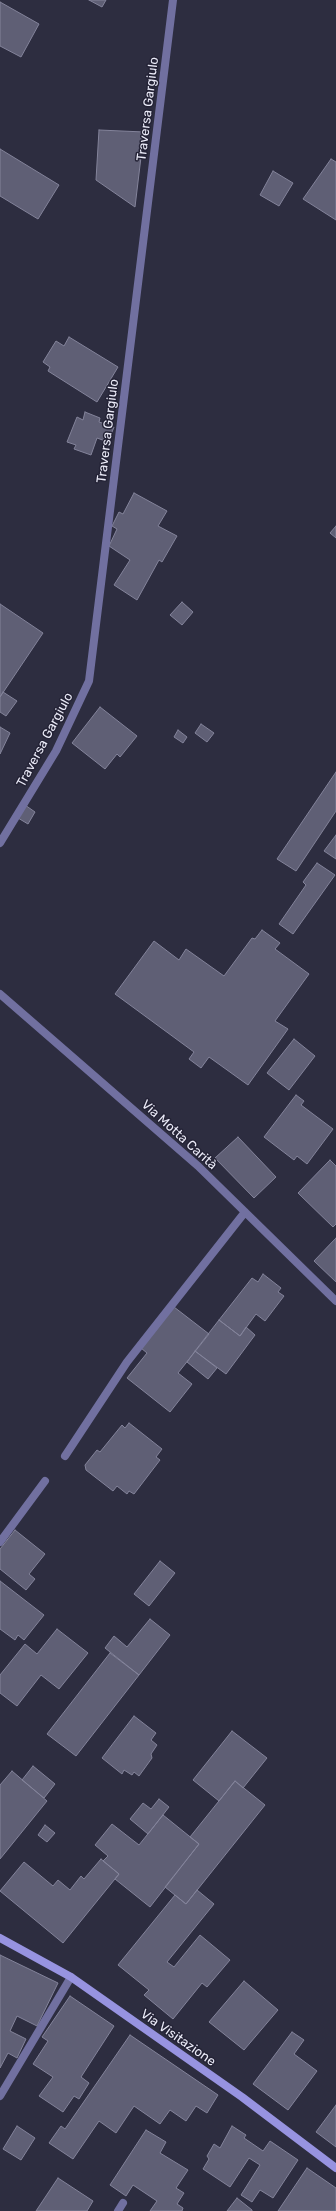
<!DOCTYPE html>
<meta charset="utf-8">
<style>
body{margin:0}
canvas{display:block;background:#2d2d40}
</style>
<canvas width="336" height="2211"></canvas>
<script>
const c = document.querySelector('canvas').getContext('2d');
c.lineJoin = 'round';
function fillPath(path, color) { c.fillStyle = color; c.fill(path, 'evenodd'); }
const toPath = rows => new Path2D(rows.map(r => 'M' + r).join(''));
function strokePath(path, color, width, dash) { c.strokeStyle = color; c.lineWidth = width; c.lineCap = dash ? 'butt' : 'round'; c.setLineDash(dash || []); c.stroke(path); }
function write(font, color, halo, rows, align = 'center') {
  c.font = font + ' Rubik,sans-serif'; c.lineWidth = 3; c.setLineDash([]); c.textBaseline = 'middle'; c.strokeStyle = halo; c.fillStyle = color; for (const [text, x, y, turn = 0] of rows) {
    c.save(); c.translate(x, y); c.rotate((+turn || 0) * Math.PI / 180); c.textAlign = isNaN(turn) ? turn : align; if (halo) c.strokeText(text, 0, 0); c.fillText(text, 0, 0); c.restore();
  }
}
const building = toPath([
 [89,0,106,0,102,7,89,0],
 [0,2,39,24,21,57,0,46,0,2],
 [99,130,144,132,135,207,96,180,99,130],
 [0,149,59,185,38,219,0,196,0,149],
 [331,159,336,162,336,220,303,199,331,159],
 [273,171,293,183,279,206,260,195,273,171],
 [69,337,118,367,97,402,48,371,50,367,43,362,56,341,64,346,69,337],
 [85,412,100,418,99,422,114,427,108,442,97,438,91,455,74,449,76,445,67,442,77,417,83,420,85,412],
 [134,493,167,511,158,526,177,536,162,562,159,560,137,600,114,585,130,560,109,546,117,529,112,526,119,512,123,514,134,493],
 [336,526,336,538,330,533,336,526],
 [182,602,193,612,182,625,170,615,182,602],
 [0,604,43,633,0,697,0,604],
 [3,692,17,701,6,716,0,712,0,697,3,692],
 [100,707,137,736,120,757,117,754,105,769,72,743,100,707],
 [201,724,214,733,207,742,195,733,201,724],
 [0,727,10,733,0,754,0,727],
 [178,730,187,737,183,743,174,737,178,730],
 [336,772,336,811,296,871,277,859,336,772],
 [25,805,35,812,28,824,18,818,25,805],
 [336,835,336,859,324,851,336,835],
 [317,863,335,875,293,934,279,924,306,885,303,882,317,863],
 [262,930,280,943,275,949,309,974,275,1021,288,1029,248,1085,209,1057,201,1068,189,1059,194,1052,115,994,154,941,179,960,186,949,224,976,252,938,255,939,262,930],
 [294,1039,315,1056,289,1090,267,1073,294,1039],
 [296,1095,304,1101,301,1105,333,1129,307,1164,297,1156,294,1160,264,1137,296,1095],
 [238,1137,276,1177,254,1198,215,1158,238,1137],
 [330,1160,336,1166,336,1224,333,1227,298,1193,330,1160],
 [336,1238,336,1282,314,1261,336,1238],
 [263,1274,281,1288,278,1292,284,1296,265,1321,256,1314,240,1336,219,1320,252,1278,258,1282,263,1274],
 [174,1307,209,1334,178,1373,192,1384,170,1412,127,1378,147,1353,141,1348,174,1307],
 [219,1320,240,1336,246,1327,255,1335,226,1374,195,1351,219,1320],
 [195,1351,217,1368,208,1379,187,1362,195,1351],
 [129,1423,162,1449,156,1457,160,1460,134,1494,129,1491,127,1494,117,1486,113,1491,86,1470,85,1465,97,1450,100,1452,122,1425,125,1428,129,1423],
 [15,1530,45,1554,29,1574,35,1579,26,1590,0,1569,0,1549,15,1530],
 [160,1561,175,1573,149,1606,134,1594,160,1561],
 [0,1581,44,1615,24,1640,18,1635,15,1640,0,1629,0,1581],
 [150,1619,170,1635,139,1675,105,1648,114,1636,127,1647,150,1619],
 [57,1629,88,1653,59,1689,41,1675,17,1706,0,1693,0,1675,25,1644,37,1654,57,1629],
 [110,1653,139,1675,76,1756,47,1734,110,1653],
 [134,1716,156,1733,151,1740,157,1745,151,1754,152,1758,139,1776,134,1772,132,1775,124,1770,122,1774,102,1758,134,1716],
 [232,1731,267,1758,243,1788,235,1781,219,1801,193,1780,232,1731],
 [33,1766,55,1784,44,1798,22,1780,33,1766],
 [12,1771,47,1801,0,1859,0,1785,12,1771],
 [235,1781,265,1805,186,1904,165,1887,199,1844,190,1837,235,1781],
 [159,1799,169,1807,148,1834,130,1819,143,1803,151,1809,159,1799],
 [163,1815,199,1844,150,1907,115,1879,119,1874,103,1861,108,1856,95,1845,112,1824,139,1845,163,1815],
 [45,1825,55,1833,47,1842,38,1835,45,1825],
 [101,1859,119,1874,63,1943,0,1891,24,1862,53,1886,58,1880,70,1890,81,1876,84,1879,101,1859],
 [197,1890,214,1904,167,1962,174,1967,200,1935,230,1960,207,1987,202,1983,173,2019,144,1995,149,1990,118,1965,175,1895,186,1904,197,1890],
 [0,1955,58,1983,37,2026,17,2016,10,2031,26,2039,17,2058,8,2053,0,2068,0,1955],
 [244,1981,278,2010,244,2050,209,2022,244,1981],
 [70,1996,114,2026,81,2077,89,2083,79,2099,74,2096,63,2112,39,2096,53,2077,33,2064,48,2041,42,2037,70,1996],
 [292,2032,304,2040,294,2054,317,2071,288,2110,253,2084,292,2032],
 [130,2035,218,2095,207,2113,196,2106,186,2121,170,2110,160,2124,134,2106,116,2133,99,2121,73,2159,49,2143,61,2126,65,2129,130,2035],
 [336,2105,336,2147,316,2132,336,2105],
 [17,2126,35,2138,21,2160,3,2149,17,2126],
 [232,2126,246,2135,244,2138,263,2151,270,2141,298,2160,273,2198,260,2190,252,2202,241,2195,260,2165,249,2158,230,2187,203,2169,209,2159,207,2156,214,2144,220,2148,232,2126],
 [146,2130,166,2142,160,2153,188,2170,176,2188,184,2193,177,2204,183,2208,182,2211,150,2211,157,2201,133,2185,126,2196,110,2185,146,2130],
 [307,2168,336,2188,336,2211,278,2211,307,2168],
 [58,2178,93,2201,87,2211,36,2211,58,2178],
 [237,2198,252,2210,252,2211,227,2211,237,2198]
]);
const lane = toPath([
 [0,2096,71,1977],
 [118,2211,123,2203]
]);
const street = toPath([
 [0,843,56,751,89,681,173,0],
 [0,994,198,1166,336,1301],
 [65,1456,127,1362,245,1212],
 [0,1542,45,1481]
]);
const secondary = toPath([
 [0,1938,71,1977,242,2097,336,2168]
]);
const streetNames = [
 ["Traversa Gargiulo",148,109,-83],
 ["Traversa Gargiulo",108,431,-83],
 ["Traversa Gargiulo",45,740,-62],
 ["Via Motta Carità",179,1135,42],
 ["Via Visitazione",178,2038,35]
];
fillPath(building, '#5f5f75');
strokePath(building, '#83839a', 1);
strokePath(lane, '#7170a0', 8);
strokePath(street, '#7170a0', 8);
strokePath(secondary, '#9793e0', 8);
write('13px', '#ebebf8', '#242336', streetNames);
</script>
